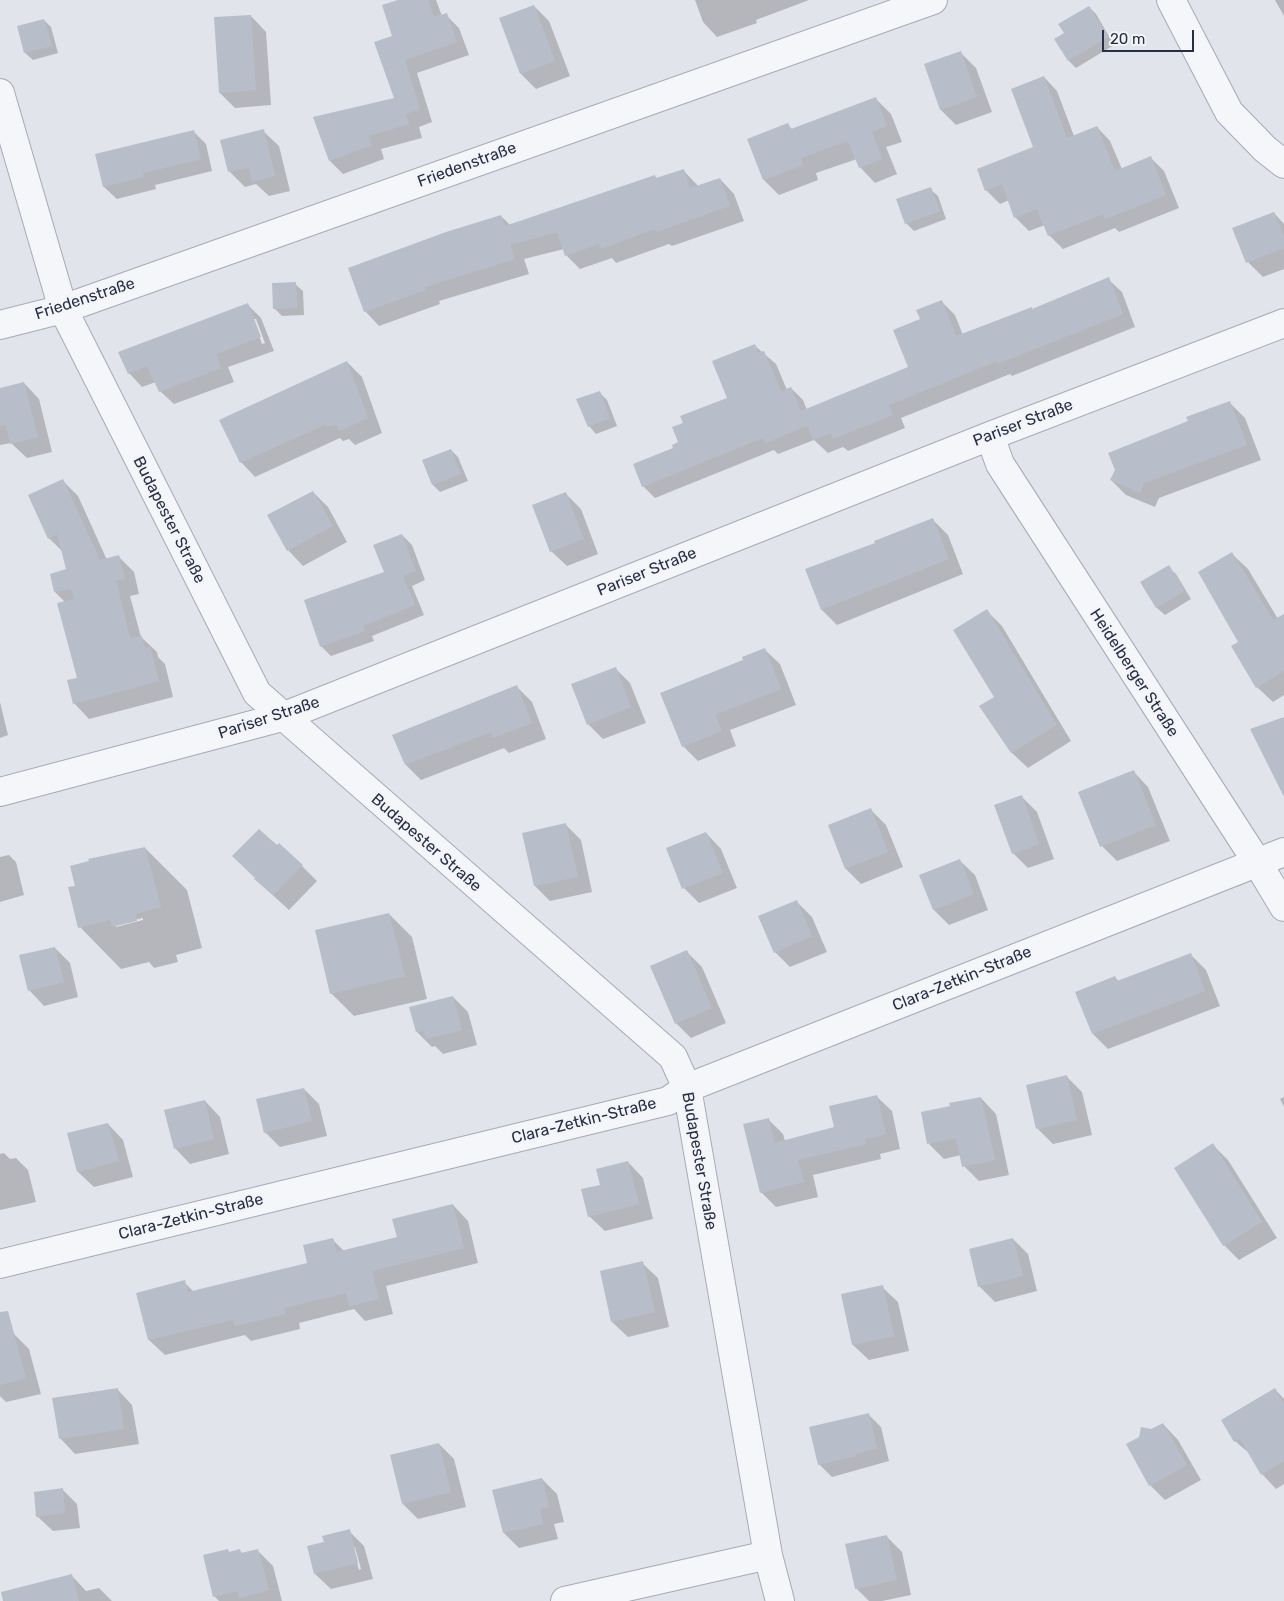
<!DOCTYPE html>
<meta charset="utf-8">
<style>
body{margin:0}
#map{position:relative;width:1284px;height:1601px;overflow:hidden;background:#e2e4eb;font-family:Rubik,sans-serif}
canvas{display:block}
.scale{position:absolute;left:1102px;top:30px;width:92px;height:22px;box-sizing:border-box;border:2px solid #282f45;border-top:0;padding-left:6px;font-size:15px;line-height:18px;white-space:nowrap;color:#282f45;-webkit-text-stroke:4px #f2f4f8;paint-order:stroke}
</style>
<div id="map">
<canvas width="1284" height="1601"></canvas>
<div class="scale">20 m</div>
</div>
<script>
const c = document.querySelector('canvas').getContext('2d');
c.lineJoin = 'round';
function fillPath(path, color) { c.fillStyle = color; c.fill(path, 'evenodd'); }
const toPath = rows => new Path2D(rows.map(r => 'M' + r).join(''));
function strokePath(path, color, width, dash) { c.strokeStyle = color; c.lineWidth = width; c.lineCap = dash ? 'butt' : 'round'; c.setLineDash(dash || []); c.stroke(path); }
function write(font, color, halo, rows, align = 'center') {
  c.font = font + ' Rubik,sans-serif'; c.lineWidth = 4; c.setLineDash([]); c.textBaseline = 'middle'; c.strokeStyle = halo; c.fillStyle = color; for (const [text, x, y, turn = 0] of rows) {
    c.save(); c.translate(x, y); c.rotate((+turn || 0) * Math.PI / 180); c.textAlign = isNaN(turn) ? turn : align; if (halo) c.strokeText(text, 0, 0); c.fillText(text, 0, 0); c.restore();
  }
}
const shadow = toPath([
 [401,0,436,0,442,16,446,15,459,28,469,55,417,73,432,122,419,127,422,138,381,149,384,159,343,174,330,161,315,118,395,99,394,37],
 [695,0,809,0,756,20,757,23,717,37,703,22],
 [1275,0,1284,0,1284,16],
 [534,6,549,21,570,76,536,89,521,74,500,19],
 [1089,7,1096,14,1114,45,1076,68,1069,61,1056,40,1065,34],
 [251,16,266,32,271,105,235,108,220,93],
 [44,20,51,27,58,53,33,60,25,53,19,27],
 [961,53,976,68,992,112,956,125,941,110],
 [1044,77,1057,91,1074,136,1097,127,1110,141,1122,169,1151,158,1164,171,1179,208,1119,232,1115,228,1063,249,1049,235,1045,225,1029,231,1015,217,1009,200,1000,204,986,190,1035,147],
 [876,99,891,114,902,142,886,147,897,174,875,183,860,167,857,159,816,173,818,180,779,195,764,180,788,125,793,130],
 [193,131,206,144,212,171,155,185,156,189,117,199,104,187,96,155],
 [263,131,279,146,290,191,269,196,256,184,245,187,229,171],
 [683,170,699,187,720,179,734,194,744,221,672,246,669,244,616,263,612,258,580,269,566,255,564,249,524,259,529,274,439,301,440,304,379,326,365,311,501,216,510,225,654,176,658,179],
 [930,189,938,196,946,219,914,231,906,223],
 [1274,213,1284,224,1284,269,1263,277,1248,262],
 [1108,279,1122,292,1135,327,1012,376,1010,374,901,418,905,428,848,451,843,447,828,453,814,440,778,454,774,450,655,498,643,486,679,443,685,423,729,398,754,345,776,364,787,390,791,388,803,400,807,410,910,368,921,319,941,301,955,315,963,335,1033,310],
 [295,284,303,291,304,315,282,316,274,308],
 [248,305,261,318,274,351,228,367,234,382,174,404,160,391,156,382,142,387,129,373],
 [253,319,256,319,265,343,262,344],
 [347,362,362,377,382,433,355,445,349,439,343,441,340,438,255,477,241,462],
 [24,383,39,399,52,452,27,458,11,443,0,445,0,389],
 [599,392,607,400,617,426,596,434,589,426],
 [1230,403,1245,418,1261,460,1159,498,1155,507,1126,495,1111,480,1189,422],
 [451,450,458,457,468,481,440,492,433,485,424,461],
 [62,480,78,496,107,560,119,557,134,572,139,594,130,596,141,637,157,652,158,657,165,664,173,697,89,719,74,703,78,678,66,603,55,592,68,570,63,552,49,538],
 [313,492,328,507,347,542,303,566,288,550],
 [566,494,581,509,598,554,567,566,551,551],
 [933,520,948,535,963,574,837,625,822,610,807,570,877,544],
 [402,535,412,545,425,580,412,586,424,615,372,636,374,641,331,656,321,646,386,573],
 [1232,554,1248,569,1278,619,1284,622,1284,695,1273,702,1257,687,1240,642],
 [1168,567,1176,574,1191,599,1165,615,1157,608,1142,583],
 [987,611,1002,626,1071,741,1028,768,1012,753,981,707,996,698],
 [764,649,780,664,796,705,730,730,736,746,698,761,683,746,745,661],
 [615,668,630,683,646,723,603,739,588,724],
 [516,686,532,702,546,739,509,753,504,748,421,780,406,765,394,735],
 [0,702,8,735,0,738],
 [1133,771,1148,787,1170,841,1117,861,1102,846],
 [1021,796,1037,812,1054,859,1028,868,1013,853],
 [871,810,886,825,903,867,861,884,846,869,829,826],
 [566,825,581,840,592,892,550,901,535,886],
 [706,833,721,849,737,888,699,903,684,888],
 [145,848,187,890,202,948,176,955,178,962,154,968,149,962,121,969,80,927,77,886],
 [143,918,143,920,116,927,116,924],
 [9,855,16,862,24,895,0,902,0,857],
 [959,860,975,875,988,910,949,925,934,910],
 [302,866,317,881,289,910,255,879],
 [797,902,812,917,827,952,790,967,775,952],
 [389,914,412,937,427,999,354,1016,332,994,317,931],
 [55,948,70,963,78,997,44,1006,29,990],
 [687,952,702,967,726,1023,691,1038,676,1023],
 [1190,954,1206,970,1220,1006,1108,1049,1093,1034,1115,977,1119,982],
 [453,997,468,1012,477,1045,443,1054,435,1046,432,1047,417,1032],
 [1067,1077,1082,1092,1092,1135,1053,1144,1038,1129],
 [304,1089,319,1104,327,1136,280,1147,265,1132],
 [876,1096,892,1111,900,1149,880,1154,881,1159,813,1175,818,1197,776,1207,761,1192,768,1119,783,1134,785,1141,836,1128],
 [1284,1097,1284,1107,1280,1099],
 [981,1098,996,1114,1009,1175,979,1181,964,1166,961,1155,944,1159,929,1144,951,1107],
 [205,1101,220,1117,229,1154,190,1164,175,1148],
 [108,1124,123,1140,133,1177,94,1187,78,1172],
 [1213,1145,1228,1160,1277,1238,1239,1260,1224,1245],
 [4,1153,10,1159,16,1158,28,1170,36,1202,0,1210,0,1154],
 [628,1162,643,1178,653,1219,605,1231,589,1216,602,1185],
 [453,1205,468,1221,478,1263,386,1286,393,1314,365,1321,354,1309,299,1323,300,1329,251,1341,245,1335,165,1355,149,1340,138,1293,184,1282,194,1292,309,1264,332,1239,344,1251,398,1238],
 [1013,1239,1028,1254,1037,1291,995,1302,979,1286],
 [642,1263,658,1278,669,1327,628,1337,612,1322],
 [882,1287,898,1302,909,1351,869,1360,853,1345,842,1295],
 [14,1334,29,1349,41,1394,6,1402,0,1396,0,1337],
 [117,1389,132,1405,139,1444,75,1454,60,1438],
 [1275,1389,1284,1399,1284,1484,1276,1489,1262,1474,1251,1455,1235,1441],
 [868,1414,881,1427,889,1461,832,1477,819,1464],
 [1163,1424,1178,1440,1201,1480,1165,1500,1150,1485,1152,1431],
 [439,1444,454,1459,466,1507,418,1519,403,1504],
 [542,1479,557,1494,564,1522,554,1524,558,1539,519,1548,504,1533],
 [62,1489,77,1504,80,1528,53,1531,37,1516],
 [349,1531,364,1546,373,1579,331,1589,315,1574,309,1547,325,1543],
 [353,1547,355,1547,361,1569,359,1570],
 [886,1536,902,1552,911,1595,882,1601,869,1601,856,1588],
 [228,1551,231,1553,240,1551,243,1554,258,1551,273,1566,282,1601,219,1601,214,1596],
 [72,1576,86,1591,99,1588,112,1601,19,1601]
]);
const building = toPath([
 [398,0,428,0,434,17,447,13,457,42,405,60,420,109,406,114,409,124,368,136,372,145,329,161,313,117,394,98,374,42,392,36,382,5],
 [534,5,555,61,520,74,499,18],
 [1089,6,1108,37,1068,61,1054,39,1064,33,1058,24],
 [251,15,256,90,219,93,214,17],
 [44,19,52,46,24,53,17,26],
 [961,51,977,97,940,110,924,64],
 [1044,76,1067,138,1097,126,1115,171,1151,156,1166,195,1105,219,1103,214,1048,236,1037,209,1014,218,1002,184,985,191,977,169,1033,147,1011,89],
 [876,97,887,126,872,132,882,159,859,168,848,141,801,158,804,165,763,180,747,139,788,123,791,129],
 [264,129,275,176,252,182,249,167,228,172,220,140],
 [194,130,201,159,143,173,144,177,103,187,95,154],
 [684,169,690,188,720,178,730,206,656,232,655,229,601,249,599,244,565,256,557,232,510,245,515,259,425,287,426,290,364,312,348,268,446,232,501,215,505,226,655,175,656,178],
 [931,187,940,211,905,224,896,199],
 [1274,212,1284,237,1284,248,1246,263,1232,228],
 [1109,277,1123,314,997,364,997,361,889,405,893,415,833,439,831,433,813,440,801,411,908,367,893,330,920,319,916,310,942,300,956,336,1032,307,1032,309],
 [296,282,297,308,273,309,272,283],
 [248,303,261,337,216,354,221,368,159,392,147,366,128,374,118,352],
 [755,344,758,353,764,351,781,391,791,387,807,426,765,443,763,438,642,487,633,464,673,448,672,445,678,442,672,427,683,423,680,416,727,398,712,361],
 [347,361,368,418,339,431,336,424,327,427,326,424,240,463,219,420],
 [24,382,38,437,10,444,6,425,0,427,0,388],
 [600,391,610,418,588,427,576,399],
 [1230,401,1247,445,1144,483,1140,493,1110,480,1115,470,1108,453,1188,421,1186,417],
 [451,449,461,474,432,485,422,460],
 [63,479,100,560,119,555,125,579,116,580,130,638,142,636,145,649,150,647,159,681,73,704,67,680,77,678,57,603,74,599,71,589,54,592,50,574,66,569,57,534,48,539,28,495],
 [313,491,333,526,287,551,267,515],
 [566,492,584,539,550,552,532,505],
 [933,518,949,559,821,610,805,569,875,543,874,541],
 [402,534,416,571,403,576,415,605,363,626,365,631,320,647,304,600,384,572,373,545],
 [1232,552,1273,620,1284,614,1284,671,1256,688,1231,646,1238,642,1198,572],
 [1169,565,1185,591,1156,608,1140,582],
 [987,609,1057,725,1011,753,979,706,994,697,953,630],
 [765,648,781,689,715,715,722,731,682,747,660,693,743,660,742,657],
 [616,667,631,707,587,725,571,684],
 [517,685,532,723,493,738,491,732,405,765,392,735],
 [1284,717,1284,797,1250,729],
 [1134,770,1156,825,1100,847,1078,792],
 [1022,795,1039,844,1012,854,994,805],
 [871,808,888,852,845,869,828,825],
 [566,823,578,877,534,886,522,833],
 [259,829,277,845,279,843,303,865,273,895,254,879,255,878,232,856],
 [706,832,723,873,682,889,666,848],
 [145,847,161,907,135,914,137,921,112,927,110,920,78,928,68,887,75,886,70,866,89,861,88,859],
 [960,859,974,894,933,910,919,875],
 [797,900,812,936,774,953,758,916],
 [389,913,405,976,330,994,315,930],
 [55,947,64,982,28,991,19,955],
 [687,950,712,1008,675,1024,650,966],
 [1191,953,1205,991,1092,1034,1075,992,1115,976,1117,981],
 [453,996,462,1030,426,1039,424,1031,416,1032,409,1007],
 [1067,1075,1077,1120,1036,1129,1026,1085],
 [304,1088,312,1121,264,1133,256,1099],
 [877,1095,886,1134,865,1139,866,1144,798,1160,804,1182,760,1193,743,1124,769,1118,774,1143,834,1127,829,1106],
 [981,1097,995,1160,962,1167,956,1138,927,1144,921,1112,950,1106,949,1103],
 [205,1100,214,1139,174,1149,164,1110],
 [108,1123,119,1161,77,1172,67,1133],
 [1213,1143,1262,1222,1223,1246,1174,1168],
 [628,1161,639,1204,588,1217,581,1189,600,1185,596,1169],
 [453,1204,464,1248,372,1271,379,1299,349,1306,346,1293,284,1308,286,1314,235,1326,233,1320,148,1340,136,1293,185,1280,188,1292,307,1263,303,1245,333,1238,336,1252,397,1237,392,1219],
 [1013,1238,1023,1276,978,1287,969,1249],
 [643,1261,655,1312,611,1322,600,1271],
 [883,1285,894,1336,852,1345,841,1294],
 [8,1311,26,1378,0,1385,0,1312],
 [118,1388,124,1429,59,1439,52,1398],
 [1275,1388,1284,1404,1284,1461,1261,1475,1240,1439,1234,1442,1221,1420],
 [869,1413,877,1448,855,1454,856,1456,818,1465,809,1427],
 [1163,1423,1187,1465,1149,1486,1126,1444,1139,1437,1141,1427,1151,1429],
 [439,1443,451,1492,402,1504,390,1455],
 [542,1478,549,1507,540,1509,543,1524,503,1533,492,1490],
 [63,1488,65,1513,36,1517,34,1492],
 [350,1529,358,1563,314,1574,307,1546,324,1542,322,1536],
 [887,1535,897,1580,855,1589,845,1544],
 [228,1549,229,1552,240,1549,241,1553,258,1549,269,1590,239,1598,237,1591,213,1597,203,1555],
 [72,1574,79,1601,3,1601,1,1592]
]);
const minor = toPath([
 [1171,0,1229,112,1265,149,1284,164],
 [0,93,63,309,257,693,673,1057,687,1088,768,1555,780,1601],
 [0,325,63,309,933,0],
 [990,436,1000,464,1257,862,1284,907],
 [0,792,282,717,990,436,1284,323],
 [0,1264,668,1101,687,1088,1284,852],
 [565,1601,768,1555]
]);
const streetNames = [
 ["Friedenstraße",467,165,-20],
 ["Friedenstraße",85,299,-18],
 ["Pariser Straße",1023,423,-21],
 ["Budapester Straße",169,520,63],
 ["Pariser Straße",647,572,-22],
 ["Heidelberger Straße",1134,673,57],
 ["Pariser Straße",269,718,-18],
 ["Budapester Straße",426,843,41],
 ["Clara-Zetkin-Straße",962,979,-22],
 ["Clara-Zetkin-Straße",584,1121,-14],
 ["Budapester Straße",699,1161,80],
 ["Clara-Zetkin-Straße",191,1217,-14]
];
fillPath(shadow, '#0003');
fillPath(building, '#b8bdca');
strokePath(minor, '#a6aab6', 30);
strokePath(minor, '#f5f6f9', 28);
write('16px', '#282f45', '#f2f4f8', streetNames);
</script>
